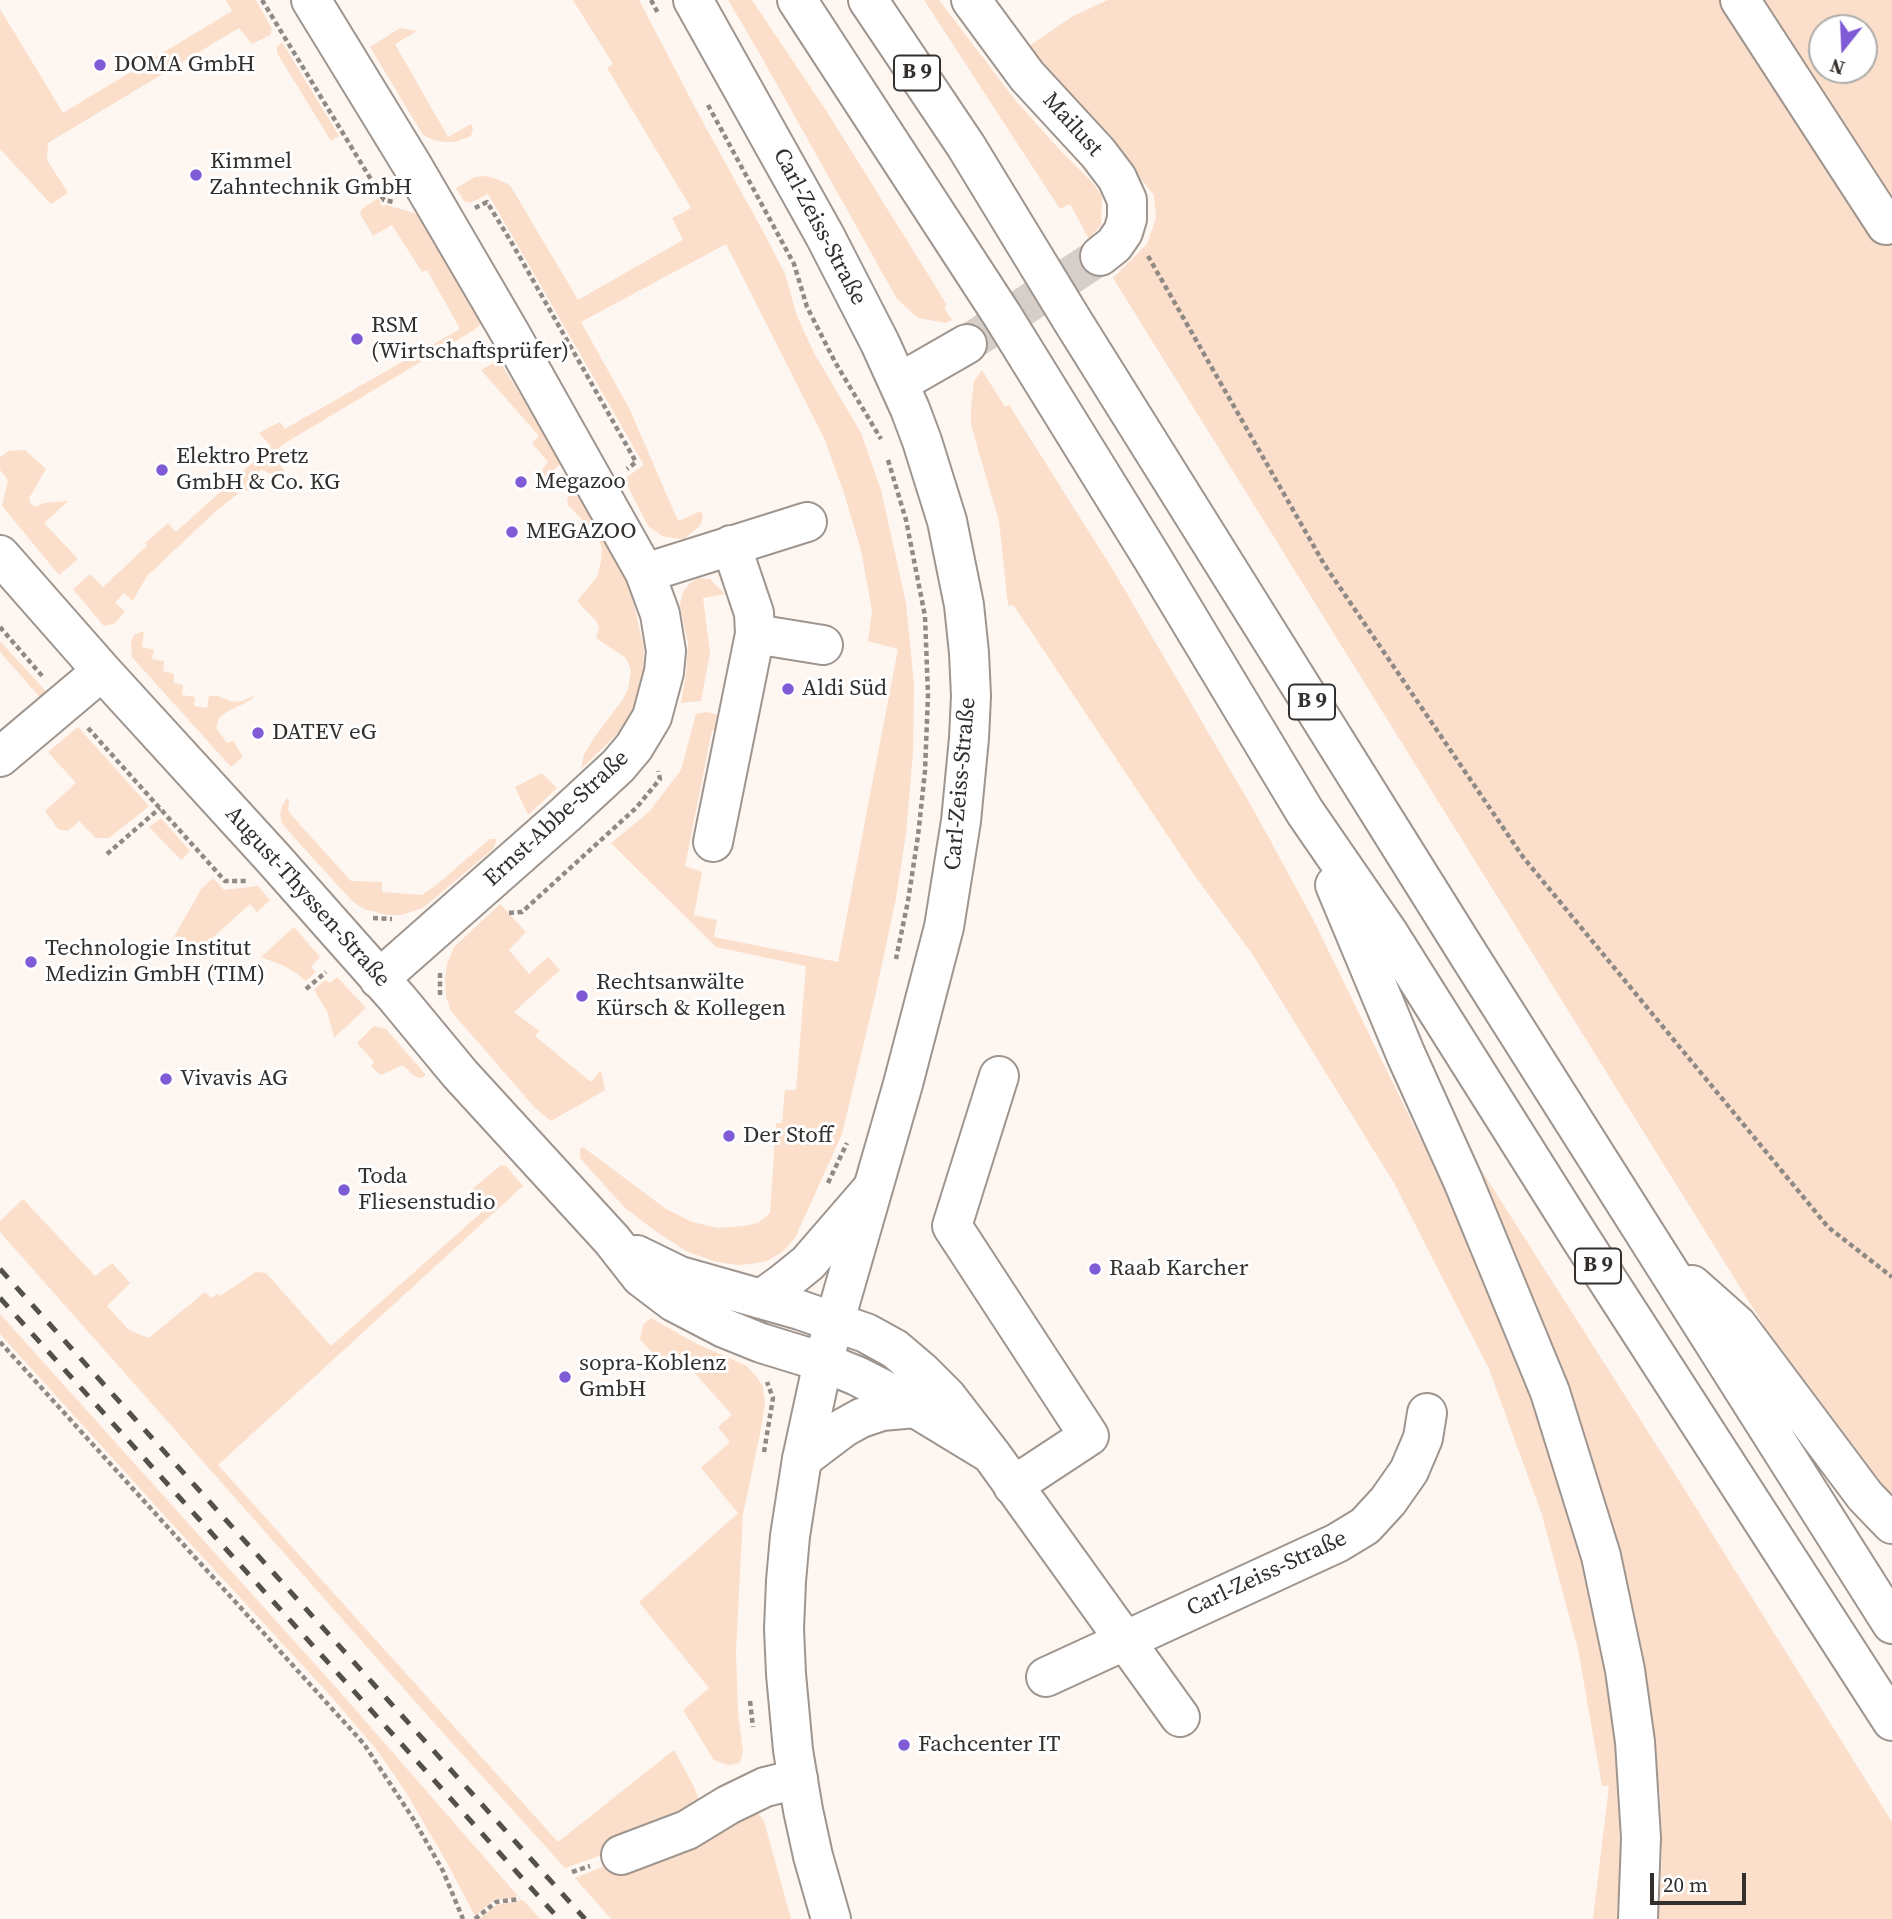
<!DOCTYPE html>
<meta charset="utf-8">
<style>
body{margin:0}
#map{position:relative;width:1892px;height:1919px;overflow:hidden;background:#fef6f0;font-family:"Source Serif 4",serif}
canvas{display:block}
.north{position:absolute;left:1808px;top:14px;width:70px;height:70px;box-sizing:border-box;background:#fff;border:2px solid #adacab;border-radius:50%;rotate:198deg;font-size:19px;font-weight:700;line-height:28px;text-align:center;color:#322f2c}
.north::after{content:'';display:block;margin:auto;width:24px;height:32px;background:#7f5bd5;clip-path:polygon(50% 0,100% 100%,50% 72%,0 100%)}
.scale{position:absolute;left:1650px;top:1873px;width:96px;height:32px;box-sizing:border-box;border:4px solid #322f2c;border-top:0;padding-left:9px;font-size:21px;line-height:24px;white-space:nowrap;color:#322f2c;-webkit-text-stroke:5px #fff;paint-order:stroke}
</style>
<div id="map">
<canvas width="1892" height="1919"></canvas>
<div class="north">N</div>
<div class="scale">20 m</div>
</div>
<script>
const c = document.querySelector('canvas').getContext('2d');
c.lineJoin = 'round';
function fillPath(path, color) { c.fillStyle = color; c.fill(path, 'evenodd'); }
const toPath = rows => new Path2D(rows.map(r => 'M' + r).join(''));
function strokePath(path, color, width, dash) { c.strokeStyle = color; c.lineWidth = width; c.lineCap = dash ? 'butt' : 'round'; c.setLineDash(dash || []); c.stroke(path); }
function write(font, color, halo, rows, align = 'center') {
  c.font = font + ' "Source Serif 4",serif'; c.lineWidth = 6; c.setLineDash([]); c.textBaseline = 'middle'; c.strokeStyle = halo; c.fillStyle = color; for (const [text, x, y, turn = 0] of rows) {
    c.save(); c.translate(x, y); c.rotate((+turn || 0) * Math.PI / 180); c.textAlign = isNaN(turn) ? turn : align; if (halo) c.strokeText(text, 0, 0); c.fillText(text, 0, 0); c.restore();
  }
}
const green = toPath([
 [226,0,256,0,272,29,270,35,252,44,239,28,48,143,47,160,68,193,51,204,0,149,0,9,63,113,232,11],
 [573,0,639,0,699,115,765,235,785,274,797,316,813,351,861,433,881,490,906,603,914,685,913,752,906,834,896,898,876,992,842,1134,795,1238,782,1252,767,1261,751,1264,738,1265,716,1262,686,1251,654,1230,624,1207,580,1158,580,1149,583,1147,666,1209,692,1222,718,1228,744,1226,758,1223,770,1213,776,1123,782,1123,785,1090,796,1090,806,966,716,947,611,843,649,812,681,770,696,714,707,712,718,715,723,721,720,731,712,730,685,866,702,872,694,915,717,920,714,937,838,962,898,649,868,641,872,611,861,550,844,493,824,438,726,244,581,322,629,408,678,521,701,511,703,518,700,526,684,539,673,538,662,536,648,526,624,479,644,465,488,194,470,203,464,201,456,188,475,177,487,176,499,180,510,185,578,300,683,240,672,218,691,208,607,68,613,64],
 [728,0,752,0,829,115,947,305,944,308,952,320,946,323,918,318,897,299,761,56],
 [924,0,939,0,1016,101,1059,149,1092,182,1102,196,1101,225,1089,239,1070,204,1060,209],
 [1108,0,1892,0,1892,1494,1879,1482,1839,1432,1784,1358,1113,278,1147,244,1156,218,1154,195,1029,46,1073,16],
 [1822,28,1864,28,1864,70,1822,70],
 [400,28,417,31,395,44,448,137,471,124,473,128,471,136,455,142,446,142,433,140,423,135,370,47],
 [282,42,339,136,331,141,277,53,277,47],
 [378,198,382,206,387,205,417,214,481,324,474,330,285,443,273,453,286,474,280,478,260,469,254,490,241,491,217,510,147,576,133,601,124,593,115,603,125,611,115,623,104,626,73,589,90,574,103,587,147,546,145,543,168,523,176,532,271,446,259,433,280,422,285,429,460,329,427,270,422,272,392,225,373,236,360,214,362,209],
 [499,360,562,463,545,477,541,471,548,462,532,443,539,436,481,370],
 [982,370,1005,407,1009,405,1113,570,1253,809,1313,919,1428,1155,1468,1242,1528,1391,1573,1532,1590,1593,1608,1689,1619,1774,1620,1879,1617,1919,1593,1919,1609,1786,1602,1786,1578,1649,1542,1515,1489,1369,1394,1183,1253,955,1192,872,1014,606,1008,605,999,521,971,425,971,408,974,381],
 [25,450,46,469,29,498,31,504,36,507,44,503,68,501,44,523,78,559,59,575,2,506,8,480,0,470,0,457,9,451],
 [572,492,577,492,619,565,631,591,644,649,643,678,635,706,621,730,581,769,584,754,594,738,623,699,628,689,631,670,626,658,596,638,599,629,597,622,577,601,597,577,601,562,602,548,597,535,568,505,567,498],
 [699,578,710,579,725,594,703,598,710,653,701,701,681,703,686,674,688,644,680,605,683,592,690,583],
 [144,631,142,647,154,650,152,659,164,661,163,671,174,674,174,683,183,685,182,695,195,697,194,706,207,708,209,696,218,696,232,702,242,701,255,695,251,700,225,713,219,718,216,728,227,743,233,741,243,757,231,767,132,657,131,642,134,635],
 [0,641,52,698,45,703,0,652],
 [78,727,149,806,109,838,96,838,79,821,68,831,58,829,45,811,76,783,48,752],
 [542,773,557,788,528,815,515,787],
 [287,798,289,800,288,810,292,816,351,881,382,882,382,892,422,895,435,886,490,839,496,839,496,843,493,849,423,908,401,915,387,915,364,909,353,902,292,835,282,823,280,814,282,806],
 [161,818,190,851,181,860,149,827],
 [213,878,224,890,258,886,270,900,257,912,250,904,190,958,172,940,202,888],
 [500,904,526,932,509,950,529,974,548,957,560,970,514,1012,539,1031,535,1036,591,1082,600,1071,602,1075,605,1090,551,1121,535,1108,451,1011,446,997,445,980,447,964,454,947],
 [294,927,320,957,311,967,316,972,306,981,296,973,284,966,261,957],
 [337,977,366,1008,334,1038,327,1011,314,990,325,980,330,983],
 [374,1026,386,1029,426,1075,420,1078,414,1076,403,1065,381,1075,378,1073,371,1066,374,1062,357,1043],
 [501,1165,506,1166,523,1186,218,1465,558,1842,674,1750,693,1785,701,1804,675,1829,565,1868,436,1725,0,1232,0,1221,23,1199,95,1276,112,1263,130,1283,107,1306,129,1330,149,1338,205,1292,211,1298,217,1294,220,1296,256,1272,266,1273,331,1346,482,1212,470,1198,471,1190],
 [1480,1168,1673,1471,1892,1822,1892,1919,1659,1919,1662,1851,1660,1794,1640,1651,1621,1564,1579,1417],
 [0,1314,340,1692,518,1896,507,1900,495,1899,475,1916,446,1861,407,1794,377,1750,328,1693,175,1527,0,1334],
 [651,1318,695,1343,747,1366,756,1376,763,1387,765,1403,761,1429,743,1514,736,1651,738,1713,743,1751,740,1763,728,1765,714,1760,683,1710,709,1688,639,1602,738,1513,701,1468,730,1442,718,1427,732,1415,676,1352,662,1364,640,1339,643,1325],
 [748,1808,758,1813,764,1821,791,1919,611,1919,575,1878],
 [523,1900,540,1919,479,1919,497,1905]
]);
const minorTunnel = toPath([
 [967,344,1100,256]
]);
const path = toPath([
 [262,0,375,186,384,200,394,202],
 [651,0,659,15],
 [708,105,794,264,807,307,835,362,881,439],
 [475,208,487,202,513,245,636,462,627,469],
 [1148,256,1324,564,1523,857,1828,1227,1892,1277],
 [888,460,906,520,925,616,928,695,925,771,918,836,908,901,896,959],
 [0,627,43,677],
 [88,728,225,881,246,881],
 [107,854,160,808],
 [509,913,522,912,636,808,660,779,658,771],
 [373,918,392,919],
 [306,989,326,972],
 [440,995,440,972],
 [828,1183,847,1143],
 [0,1342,364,1744,414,1820,443,1871,463,1919],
 [764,1452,773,1398,767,1382],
 [750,1701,753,1727],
 [572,1872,590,1866],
 [475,1919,496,1902,520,1899]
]);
const minor = toPath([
 [311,0,412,165,510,333,645,573,660,614,666,651,664,672,652,717,634,747,618,766,566,814,379,979],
 [971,0,1027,76,1098,153,1117,178,1127,200,1127,219,1123,232,1114,245,1100,256],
 [1740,0,1886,225,1892,222],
 [899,383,967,344],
 [731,545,754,613,755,634,823,645],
 [0,555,102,671,272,857,397,998,460,1074,612,1240,641,1277,674,1302,724,1328,761,1343,823,1362,857,1376,894,1395,991,1454],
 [645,573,807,522],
 [0,757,102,671],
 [713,842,755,634],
 [999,1076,952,1226,1089,1436,1013,1486],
 [637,1255,680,1276,800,1310,866,1333,895,1349,922,1372,947,1397,991,1454,1180,1717],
 [761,1299,782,1284,808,1263,872,1189],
 [802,1459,843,1428,861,1418,882,1411,915,1408],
 [1046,1677,1337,1543,1365,1526,1388,1501,1409,1471,1423,1438,1427,1413],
 [621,1855,687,1830,728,1805,765,1787,798,1779]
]);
const major = toPath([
 [693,0,825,236,880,343,910,409,922,441,947,521,964,605,969,653,971,696,969,738,961,821,944,927,903,1084,823,1362,802,1459,790,1536,786,1581,784,1629,786,1674,793,1750,803,1810,813,1856,831,1919]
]);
const highway = toPath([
 [797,0,1002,315,1151,556,1305,812,1389,934,1581,1239,1892,1721],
 [868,0,966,146,1072,320,1470,957,1892,1624],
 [1335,885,1406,1055,1463,1181,1550,1392,1601,1556,1625,1670,1635,1742,1641,1838,1638,1919],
 [1692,1285,1737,1325,1865,1496,1892,1524]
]);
const rail = toPath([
 [0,1269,585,1919],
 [0,1298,559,1919]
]);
const markers = [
 [100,65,7,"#7f5bd5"],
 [196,175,7,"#7f5bd5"],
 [357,339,7,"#7f5bd5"],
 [162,470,7,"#7f5bd5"],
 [521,482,7,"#7f5bd5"],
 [512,532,7,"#7f5bd5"],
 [788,689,7,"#7f5bd5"],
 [258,733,7,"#7f5bd5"],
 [31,962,7,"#7f5bd5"],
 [582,996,7,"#7f5bd5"],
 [166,1079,7,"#7f5bd5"],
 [729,1136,7,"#7f5bd5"],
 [344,1190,7,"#7f5bd5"],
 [1095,1269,7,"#7f5bd5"],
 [565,1377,7,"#7f5bd5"],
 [904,1745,7,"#7f5bd5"]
];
const shields = [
 [917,73,46],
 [1312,702,46],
 [1598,1266,46]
];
const shieldNames = [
 ["B 9",917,73],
 ["B 9",1312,702],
 ["B 9",1598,1266]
];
const poiNames = [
 ["DOMA GmbH",114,65],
 ["Kimmel",210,162],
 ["Zahntechnik GmbH",210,188],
 ["RSM",371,326],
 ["(Wirtschaftsprüfer)",371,352],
 ["Elektro Pretz",176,457],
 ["GmbH & Co. KG",176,483],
 ["Megazoo",535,482],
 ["MEGAZOO",526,532],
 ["Aldi Süd",802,689],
 ["DATEV eG",272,733],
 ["Technologie Institut",45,949],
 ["Medizin GmbH (TIM)",45,975],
 ["Rechtsanwälte",596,983],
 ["Kürsch & Kollegen",596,1009],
 ["Vivavis AG",180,1079],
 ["Der Stoff",743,1136],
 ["Toda",358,1177],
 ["Fliesenstudio",358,1203],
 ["Raab Karcher",1109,1269],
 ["sopra-Koblenz",579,1364],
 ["GmbH",579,1390],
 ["Fachcenter IT",918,1745]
];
const streetNames = [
 ["Mailust",1072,125,48],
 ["Carl-Zeiss-Straße",819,227,62],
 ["Carl-Zeiss-Straße",961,784,-85],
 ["Ernst-Abbe-Straße",557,819,-43],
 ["August-Thyssen-Straße",307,897,48],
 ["Carl-Zeiss-Straße",1267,1574,-25]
];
fillPath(green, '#fbdfca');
strokePath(minorTunnel, '#d5cec9', 38, [38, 19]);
strokePath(minor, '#9f958f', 42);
strokePath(major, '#9f958f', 42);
strokePath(highway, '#9f958f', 42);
strokePath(path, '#8f8a86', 4.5, [5, 3.5]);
strokePath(minor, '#fff', 38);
strokePath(major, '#fff', 38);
strokePath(highway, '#fff', 38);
strokePath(rail, '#534f4b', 5, [12, 12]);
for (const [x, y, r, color] of markers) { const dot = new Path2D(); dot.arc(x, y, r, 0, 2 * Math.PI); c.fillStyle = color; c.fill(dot); strokePath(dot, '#fff', 2.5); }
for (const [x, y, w] of shields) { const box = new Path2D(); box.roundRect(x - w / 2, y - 17.5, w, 35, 5); c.fillStyle = '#fff'; c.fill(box); strokePath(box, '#322f2c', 2); }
write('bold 21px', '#322f2c', null, shieldNames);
write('23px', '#322f2c', '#fff', poiNames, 'left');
write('23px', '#322f2c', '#fff', streetNames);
</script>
